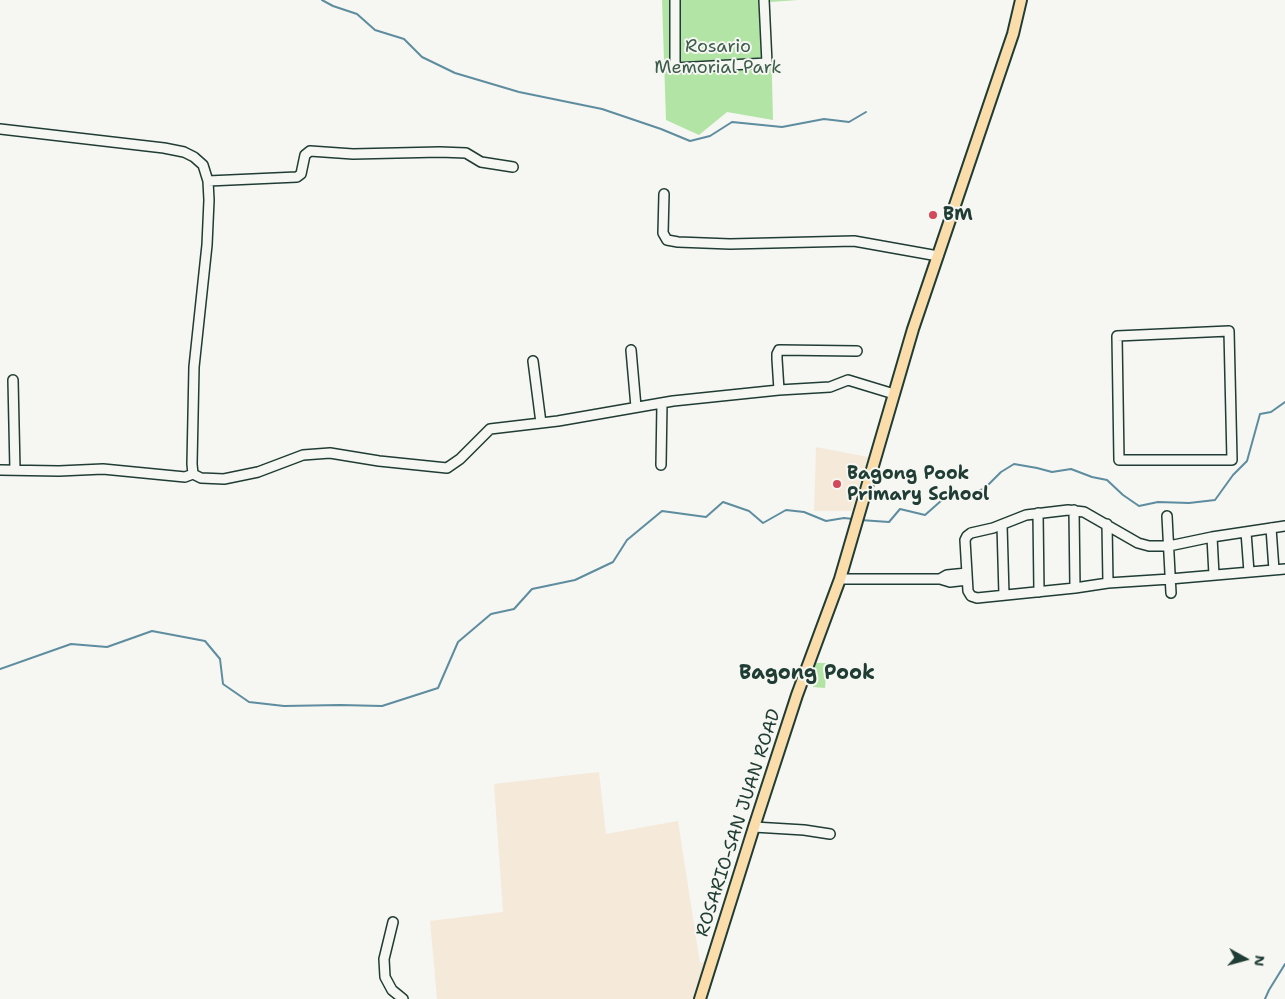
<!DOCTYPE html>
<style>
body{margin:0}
#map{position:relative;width:1285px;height:999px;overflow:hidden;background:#f6f6f2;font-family:"Shantell Sans",sans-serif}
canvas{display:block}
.north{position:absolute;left:1220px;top:934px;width:50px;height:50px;-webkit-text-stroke:4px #f6f6f2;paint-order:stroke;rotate:97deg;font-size:14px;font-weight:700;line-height:20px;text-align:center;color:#1f3d34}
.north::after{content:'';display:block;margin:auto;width:18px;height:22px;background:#1f3d34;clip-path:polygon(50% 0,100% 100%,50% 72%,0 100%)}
</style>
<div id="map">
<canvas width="1285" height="999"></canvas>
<div class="north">N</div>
</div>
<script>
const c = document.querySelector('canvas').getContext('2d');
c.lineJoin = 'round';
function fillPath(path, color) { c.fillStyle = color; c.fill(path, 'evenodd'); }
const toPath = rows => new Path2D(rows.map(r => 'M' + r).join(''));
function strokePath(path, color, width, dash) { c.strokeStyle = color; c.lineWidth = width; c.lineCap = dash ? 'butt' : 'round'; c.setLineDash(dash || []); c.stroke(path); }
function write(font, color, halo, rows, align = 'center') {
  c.font = font + ' "Shantell Sans",sans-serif'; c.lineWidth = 4; c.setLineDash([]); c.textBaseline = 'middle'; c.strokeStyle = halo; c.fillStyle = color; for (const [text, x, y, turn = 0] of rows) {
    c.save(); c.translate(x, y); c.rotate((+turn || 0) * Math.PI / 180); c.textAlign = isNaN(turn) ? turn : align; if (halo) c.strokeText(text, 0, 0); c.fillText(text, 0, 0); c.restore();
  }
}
const built = toPath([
 [816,447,868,457,852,511,814,511],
 [599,772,606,834,678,821,700,963,706,961,696,988,693,999,437,999,430,921,503,912,494,784]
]);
const green = toPath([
 [662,0,798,0,770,2,773,120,727,112,699,135,666,120],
 [815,663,827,663,825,688,813,687]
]);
const stream = toPath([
 [322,0,333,6,357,14,375,30,404,39,422,57,455,73,519,92,602,109,661,129,690,141,710,136,732,122,782,127,824,119,849,122,866,112],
 [860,520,889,522,900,509,925,515,942,500,984,489,1001,472,1014,464,1037,468,1052,472,1071,469,1092,477,1107,480,1123,495,1139,506,1158,502,1189,503,1215,500,1233,475,1247,461,1260,414,1271,412,1285,402],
 [0,669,71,644,107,647,152,631,205,641,220,659,223,684,249,702,284,706,340,705,382,706,438,688,458,642,491,614,514,609,532,589,575,580,613,562,627,540,662,511,706,517,723,502,749,511,763,523,786,510,804,512,826,521,844,518,853,519],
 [1265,999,1269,990,1285,964]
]);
const minor = toPath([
 [675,0,675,68,767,63,764,0],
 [0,129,164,148,184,152,194,157,203,165,208,181,209,200,207,245,194,367,192,464,193,474,201,478,224,479,258,472,303,455,330,453,379,461,447,468,460,459,490,429,558,421,673,401,779,390,830,387,848,380,894,394],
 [208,181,297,177,301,174,305,155,310,151,353,154,440,152,466,153,481,162,513,167],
 [664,194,663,233,667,240,678,242,730,244,854,241,938,256],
 [1229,331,1232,460,1119,460,1117,336,1229,331],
 [631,350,636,407],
 [533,361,541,423],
 [13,380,15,470],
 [779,390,777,359,777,354,779,350,857,351],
 [661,465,662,403],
 [0,470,59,471,103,469,185,477,193,474],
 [1074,510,1075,588],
 [1038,513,1039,592],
 [1167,516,1171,593],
 [1107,524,1108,583],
 [1002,525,1004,595],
 [1285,526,1212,537,1169,546,1149,546,1138,543,1084,512,1068,510,1026,515,993,528,971,533,967,536,965,540,968,591,971,596,977,598,1075,588,1108,583,1170,579,1285,569],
 [1271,528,1274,570],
 [1246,532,1249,572],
 [1212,537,1214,575],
 [840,579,940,579,950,582,967,580],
 [940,579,947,575,967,573],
 [754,827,804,830,830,834],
 [393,922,384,959,385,977,392,990,403,999]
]);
const major = toPath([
 [700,999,754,827,797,695,840,579,913,329,1013,34,1021,0]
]);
const markers = [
 [933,215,5,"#d1495b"],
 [837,484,5,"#d1495b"]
];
const parkNames = [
 ["Rosario",718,47],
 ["Memorial Park",718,68]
];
const poiNames = [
 ["BM",943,215],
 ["Bagong Pook",847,474],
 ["Primary School",847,495]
];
const streetNames = [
 ["ROSARIO-SAN JUAN ROAD",739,823,-72]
];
const quarterNames = [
 ["Bagong Pook",807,674]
];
fillPath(built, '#f5e9da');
fillPath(green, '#b1e4a5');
strokePath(stream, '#5d8d9f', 2);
strokePath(minor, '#1f3d34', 12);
strokePath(major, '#1f3d34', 14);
strokePath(minor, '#f6f6f2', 9);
strokePath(major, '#faddab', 10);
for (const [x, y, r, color] of markers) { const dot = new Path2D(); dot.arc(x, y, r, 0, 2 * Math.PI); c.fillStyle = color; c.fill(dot); strokePath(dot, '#f6f6f2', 2); }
write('18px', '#3c5e4b', '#f6f6f2', parkNames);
write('bold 18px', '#1f3d34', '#f6f6f2', poiNames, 'left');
write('18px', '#1f3d34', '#f6f6f2', streetNames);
write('bold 20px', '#1f3d34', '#f6f6f2', quarterNames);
</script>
